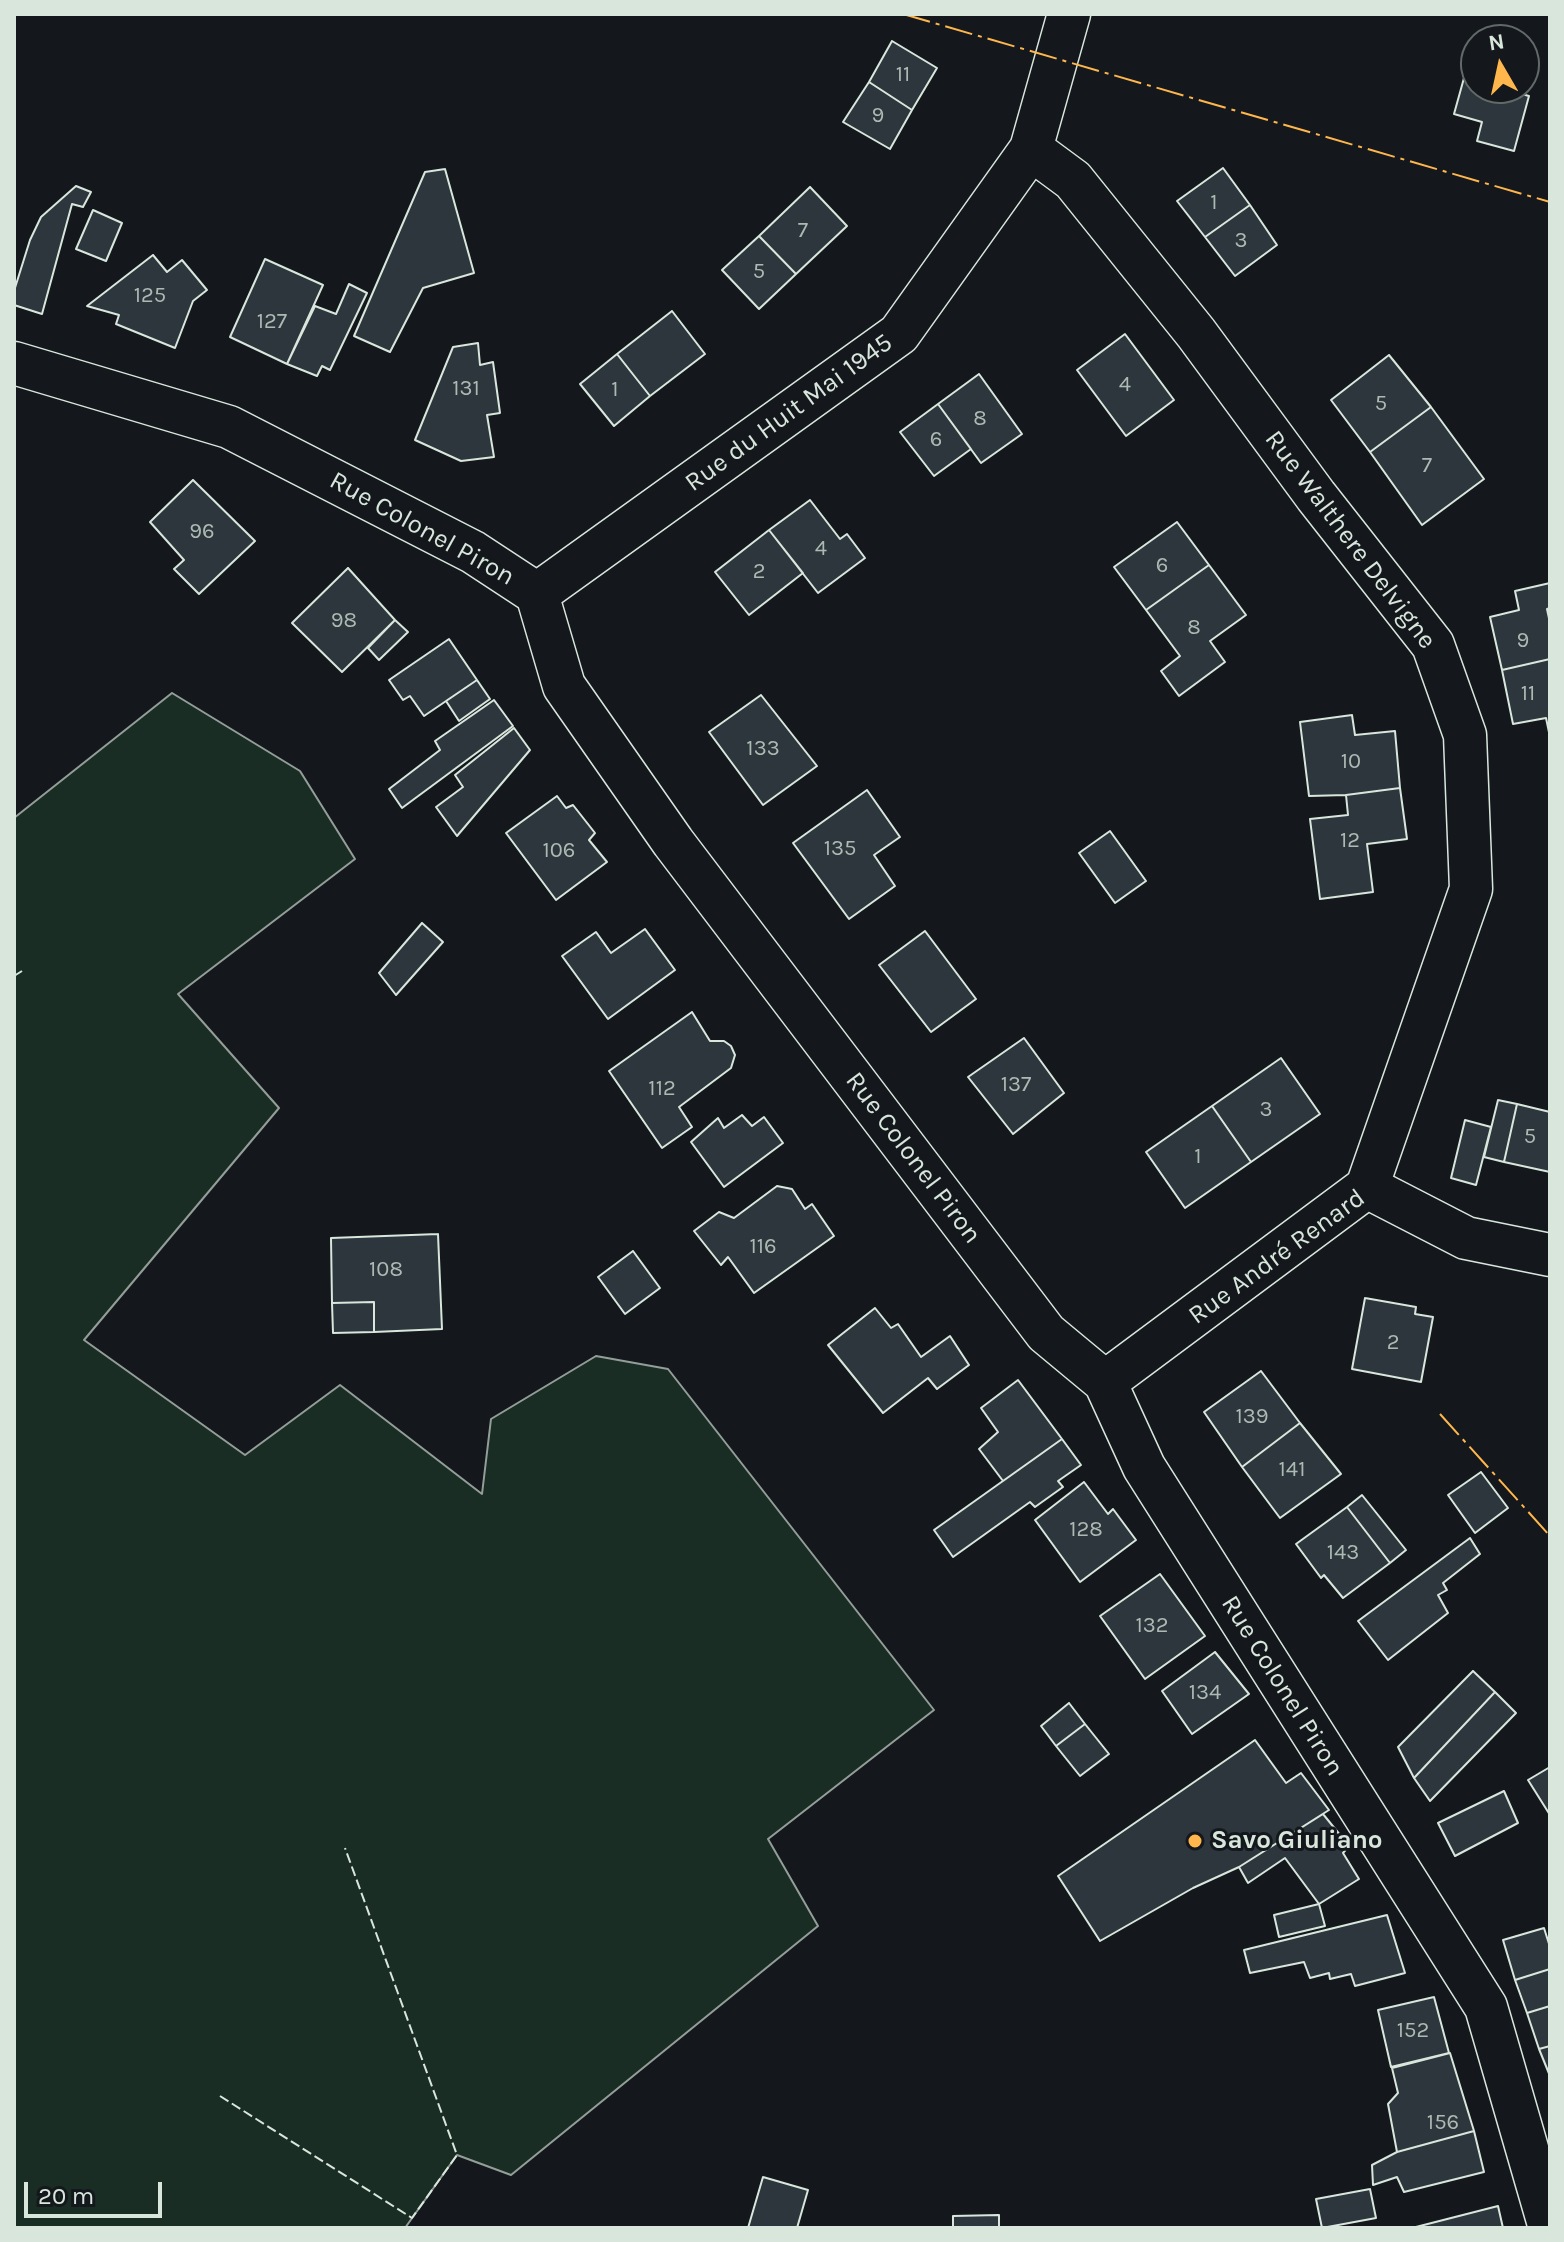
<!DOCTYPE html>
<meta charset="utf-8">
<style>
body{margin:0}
#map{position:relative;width:1564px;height:2242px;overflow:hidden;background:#14181c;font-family:Karla,sans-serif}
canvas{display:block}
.frame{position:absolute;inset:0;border:16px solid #d8e6dc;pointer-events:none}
.north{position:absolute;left:1460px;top:24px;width:80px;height:80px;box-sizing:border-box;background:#14181c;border:2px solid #626a69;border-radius:50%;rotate:351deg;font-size:22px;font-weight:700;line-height:32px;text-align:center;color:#d8e6dc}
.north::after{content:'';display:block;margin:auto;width:28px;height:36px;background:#ffb74d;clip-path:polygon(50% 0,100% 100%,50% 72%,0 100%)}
.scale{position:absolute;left:24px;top:2182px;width:138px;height:36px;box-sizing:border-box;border:4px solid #d8e6dc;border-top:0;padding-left:10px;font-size:24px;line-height:28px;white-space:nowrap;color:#d8e6dc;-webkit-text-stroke:6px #14181c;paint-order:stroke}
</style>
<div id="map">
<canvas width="1564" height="2242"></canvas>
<div class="frame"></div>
<div class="north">N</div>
<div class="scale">20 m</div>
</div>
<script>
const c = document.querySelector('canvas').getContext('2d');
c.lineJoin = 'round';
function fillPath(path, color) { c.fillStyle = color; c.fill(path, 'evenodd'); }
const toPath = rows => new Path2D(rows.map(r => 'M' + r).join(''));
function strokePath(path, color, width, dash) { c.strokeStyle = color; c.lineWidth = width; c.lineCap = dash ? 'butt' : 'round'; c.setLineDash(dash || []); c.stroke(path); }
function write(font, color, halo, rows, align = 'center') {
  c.font = font + ' Karla,sans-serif'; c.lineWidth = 6; c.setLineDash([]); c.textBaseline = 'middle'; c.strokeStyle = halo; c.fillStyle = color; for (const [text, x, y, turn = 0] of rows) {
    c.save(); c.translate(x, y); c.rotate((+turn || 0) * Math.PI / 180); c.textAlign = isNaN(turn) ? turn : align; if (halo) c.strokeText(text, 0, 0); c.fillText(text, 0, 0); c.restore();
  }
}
const green = toPath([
 [172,693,300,771,355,859,178,994,279,1108,84,1340,245,1455,340,1385,482,1494,491,1419,596,1356,668,1369,934,1710,768,1839,818,1926,511,2175,457,2155,405,2228,14,2228,14,818,172,693]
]);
const building = toPath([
 [892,41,937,68,912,110,869,82,892,41],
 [1464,78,1476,82,1476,88,1500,88,1529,96,1514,151,1477,141,1482,122,1454,114,1464,78],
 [869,82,912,110,890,149,843,122,869,82],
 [1223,168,1250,205,1205,237,1177,201,1223,168],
 [445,169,474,273,423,288,390,352,354,336,425,172,445,169],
 [76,186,91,192,83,207,72,204,42,314,14,305,14,291,30,240,41,217,76,186],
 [810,187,847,226,796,274,759,236,810,187],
 [1250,205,1277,245,1235,276,1205,237,1250,205],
 [93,210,122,223,106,261,76,249,93,210],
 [759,236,796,274,759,309,722,270,759,236],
 [153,255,167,272,182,260,207,290,193,301,175,348,116,324,119,315,87,306,153,255],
 [265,259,323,285,287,364,230,337,265,259],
 [349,284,367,293,330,370,322,366,317,376,287,364,315,306,336,314,349,284],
 [672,311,705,354,650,396,617,354,672,311],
 [1125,334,1174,400,1126,436,1077,370,1125,334],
 [478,343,480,365,493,362,500,413,487,415,494,457,461,461,415,440,453,347,478,343],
 [617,354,650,396,614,426,580,384,617,354],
 [1389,355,1431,407,1370,452,1331,400,1389,355],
 [979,374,1022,434,981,463,938,404,979,374],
 [938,404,971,449,934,476,900,432,938,404],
 [1431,407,1484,479,1422,525,1370,452,1431,407],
 [193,480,255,541,199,594,174,569,184,560,150,522,193,480],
 [810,500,840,539,847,534,865,558,818,593,769,530,810,500],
 [1177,522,1209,565,1146,610,1114,567,1177,522],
 [769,530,803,573,749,615,715,572,769,530],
 [1209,565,1246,615,1210,641,1225,662,1179,696,1161,671,1180,656,1146,610,1209,565],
 [348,568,395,620,342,672,292,623,348,568],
 [1550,583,1550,608,1547,609,1550,623,1550,659,1502,670,1490,617,1519,610,1515,591,1550,583],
 [395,620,408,632,379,660,368,648,395,620],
 [449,639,477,680,424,716,410,696,403,700,389,680,449,639],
 [1550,659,1550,737,1546,718,1513,724,1502,670,1550,659],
 [477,680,490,699,459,721,446,701,477,680],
 [761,695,817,766,763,805,709,732,761,695],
 [494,700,513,726,402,808,389,789,440,750,435,741,494,700],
 [1352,715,1355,735,1395,731,1400,788,1346,795,1309,796,1300,722,1352,715],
 [514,728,530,750,457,836,436,807,463,787,455,775,514,728],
 [1400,788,1407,839,1367,844,1373,892,1320,899,1310,819,1348,815,1346,795,1400,788],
 [867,790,900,837,874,855,895,886,849,919,793,843,867,790],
 [557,796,566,808,573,805,595,833,589,840,607,862,556,900,506,833,557,796],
 [1110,831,1146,881,1115,903,1079,853,1110,831],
 [422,923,443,942,396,995,379,973,422,923],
 [645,929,675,970,608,1019,562,956,596,932,611,953,645,929],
 [925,931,976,999,931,1032,879,965,925,931],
 [692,1012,710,1041,724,1041,731,1046,735,1055,731,1068,679,1107,692,1127,662,1148,609,1071,692,1012],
 [1024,1038,1064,1093,1013,1134,968,1077,1024,1038],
 [1281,1058,1320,1114,1251,1162,1212,1106,1281,1058],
 [1498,1100,1517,1104,1504,1162,1484,1157,1498,1100],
 [1517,1104,1550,1112,1550,1172,1504,1162,1517,1104],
 [1212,1106,1251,1162,1185,1208,1146,1152,1212,1106],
 [742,1115,752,1126,764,1117,783,1143,724,1187,691,1142,718,1118,724,1128,742,1115],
 [1465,1120,1491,1127,1476,1185,1451,1178,1465,1120],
 [777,1186,792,1189,805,1209,812,1204,834,1236,754,1293,728,1257,721,1265,694,1231,719,1212,734,1218,777,1186],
 [438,1234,442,1329,374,1332,374,1302,332,1303,331,1238,438,1234],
 [633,1251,660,1288,625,1314,598,1277,633,1251],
 [1365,1298,1416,1307,1415,1314,1433,1317,1421,1382,1352,1369,1365,1298],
 [374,1302,374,1332,333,1333,332,1303,374,1302],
 [875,1308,891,1328,898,1324,921,1357,950,1336,969,1365,937,1389,928,1378,883,1413,828,1345,875,1308],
 [1261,1371,1300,1423,1242,1467,1204,1412,1261,1371],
 [1018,1380,1062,1439,1003,1481,979,1449,998,1432,981,1408,1018,1380],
 [1300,1423,1341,1474,1280,1518,1242,1467,1300,1423],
 [1062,1439,1081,1465,1058,1481,1063,1487,1035,1507,1030,1502,953,1557,934,1530,1062,1439],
 [1481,1472,1508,1508,1475,1533,1448,1495,1481,1472],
 [1084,1482,1108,1514,1113,1509,1136,1540,1080,1582,1035,1520,1084,1482],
 [1362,1495,1406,1550,1390,1563,1347,1507,1362,1495],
 [1347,1507,1390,1563,1343,1598,1324,1575,1321,1578,1296,1544,1347,1507],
 [1470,1538,1480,1554,1443,1583,1447,1590,1438,1595,1448,1613,1388,1660,1358,1621,1470,1538],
 [1160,1574,1205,1636,1145,1679,1100,1616,1160,1574],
 [1215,1652,1249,1694,1192,1734,1162,1691,1215,1652],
 [1473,1671,1495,1692,1414,1778,1398,1747,1473,1671],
 [1495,1692,1516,1713,1430,1801,1414,1778,1495,1692],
 [1069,1703,1085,1724,1056,1746,1041,1726,1069,1703],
 [1085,1724,1109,1754,1080,1776,1056,1746,1085,1724],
 [1255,1740,1286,1783,1301,1773,1329,1810,1239,1867,1193,1888,1100,1941,1058,1876,1255,1740],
 [1550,1767,1550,1815,1528,1780,1550,1767],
 [1504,1791,1518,1823,1455,1856,1438,1823,1504,1791],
 [1323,1814,1349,1846,1343,1853,1359,1879,1319,1904,1285,1858,1248,1883,1239,1867,1323,1814],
 [1319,1904,1325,1926,1279,1937,1274,1915,1319,1904],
 [1387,1915,1405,1973,1355,1986,1351,1974,1330,1979,1329,1973,1310,1978,1304,1962,1250,1973,1244,1950,1387,1915],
 [1544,1928,1550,1947,1550,1969,1515,1980,1503,1940,1544,1928],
 [1550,1969,1550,2006,1527,2013,1515,1980,1550,1969],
 [1434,1997,1449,2053,1391,2067,1378,2010,1434,1997],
 [1550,2006,1550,2046,1539,2049,1527,2013,1550,2006],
 [1550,2046,1550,2076,1539,2049,1550,2046],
 [1450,2053,1474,2131,1397,2152,1388,2104,1398,2093,1392,2068,1450,2053],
 [1474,2131,1484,2172,1404,2192,1397,2177,1373,2185,1372,2165,1397,2152,1474,2131],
 [763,2177,808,2190,797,2228,748,2228,763,2177],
 [1370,2189,1376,2218,1322,2228,1316,2199,1370,2189],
 [1498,2206,1503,2228,1412,2228,1498,2206],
 [999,2215,999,2228,953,2228,953,2216,999,2215]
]);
const minor = toPath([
 [1031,149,1073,180,1196,333,1316,496,1433,645,1465,735,1471,889,1367,1187],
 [14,363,229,427,473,552,537,594,564,686,673,842,1046,1333,1105,1382,1144,1467,1486,2007,1550,2228],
 [537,594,899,334,1031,149,1069,14],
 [1367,1187,1466,1238,1550,1255],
 [1105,1382,1367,1187]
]);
const fence = toPath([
 [14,976,22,971],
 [220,2096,412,2218,457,2155,345,1848]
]);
const power = toPath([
 [903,14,1550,202],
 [1440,1414,1550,1536]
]);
const markers = [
 [1195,1841,8,"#ffb74d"]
];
const numberNames = [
 ["11",903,75],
 ["9",878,116],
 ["1",1214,203],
 ["7",803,231],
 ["3",1241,241],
 ["5",759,272],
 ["125",150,296],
 ["127",272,322],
 ["4",1125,385],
 ["131",466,389],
 ["1",615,390],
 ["5",1381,404],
 ["8",980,419],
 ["6",936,440],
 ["7",1427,466],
 ["96",202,532],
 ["4",821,549],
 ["6",1162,566],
 ["2",759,572],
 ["98",344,621],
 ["8",1194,628],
 ["9",1523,641],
 ["11",1528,694],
 ["133",763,749],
 ["10",1351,762],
 ["12",1350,841],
 ["135",840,849],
 ["106",559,851],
 ["137",1016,1085],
 ["112",662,1089],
 ["3",1266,1110],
 ["5",1530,1137],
 ["1",1198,1157],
 ["116",763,1247],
 ["108",386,1270],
 ["2",1393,1343],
 ["139",1252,1417],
 ["141",1292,1470],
 ["128",1086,1530],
 ["143",1343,1553],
 ["132",1152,1626],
 ["134",1205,1693],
 ["152",1413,2031],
 ["156",1443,2123]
];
const streetNames = [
 ["Rue du Huit Mai 1945",789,413,-36],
 ["Rue Colonel Piron",422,529,29],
 ["Rue Walthere Delvigne",1350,540,53],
 ["Rue Colonel Piron",913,1158,53],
 ["Rue André Renard",1277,1257,-36],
 ["Rue Colonel Piron",1282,1686,58]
];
const poiNames = [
 ["Savo Giuliano",1211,1841]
];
fillPath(green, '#1a2d24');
strokePath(green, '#939e99', 2);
fillPath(building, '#2c363c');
strokePath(building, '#d8e6dc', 2);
strokePath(minor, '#d8e6dc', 45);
strokePath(minor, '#14181c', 42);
strokePath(fence, '#d8e6dc', 2, [10, 4]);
strokePath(power, '#ffb74d', 2, [28, 6, 4, 6]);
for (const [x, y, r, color] of markers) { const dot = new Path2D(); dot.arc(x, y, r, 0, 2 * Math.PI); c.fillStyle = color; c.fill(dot); strokePath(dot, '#14181c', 3); }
write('22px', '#adbab4', null, numberNames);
write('26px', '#d8e6dc', '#14181c', streetNames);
write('bold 26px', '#d8e6dc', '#14181c', poiNames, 'left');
</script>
